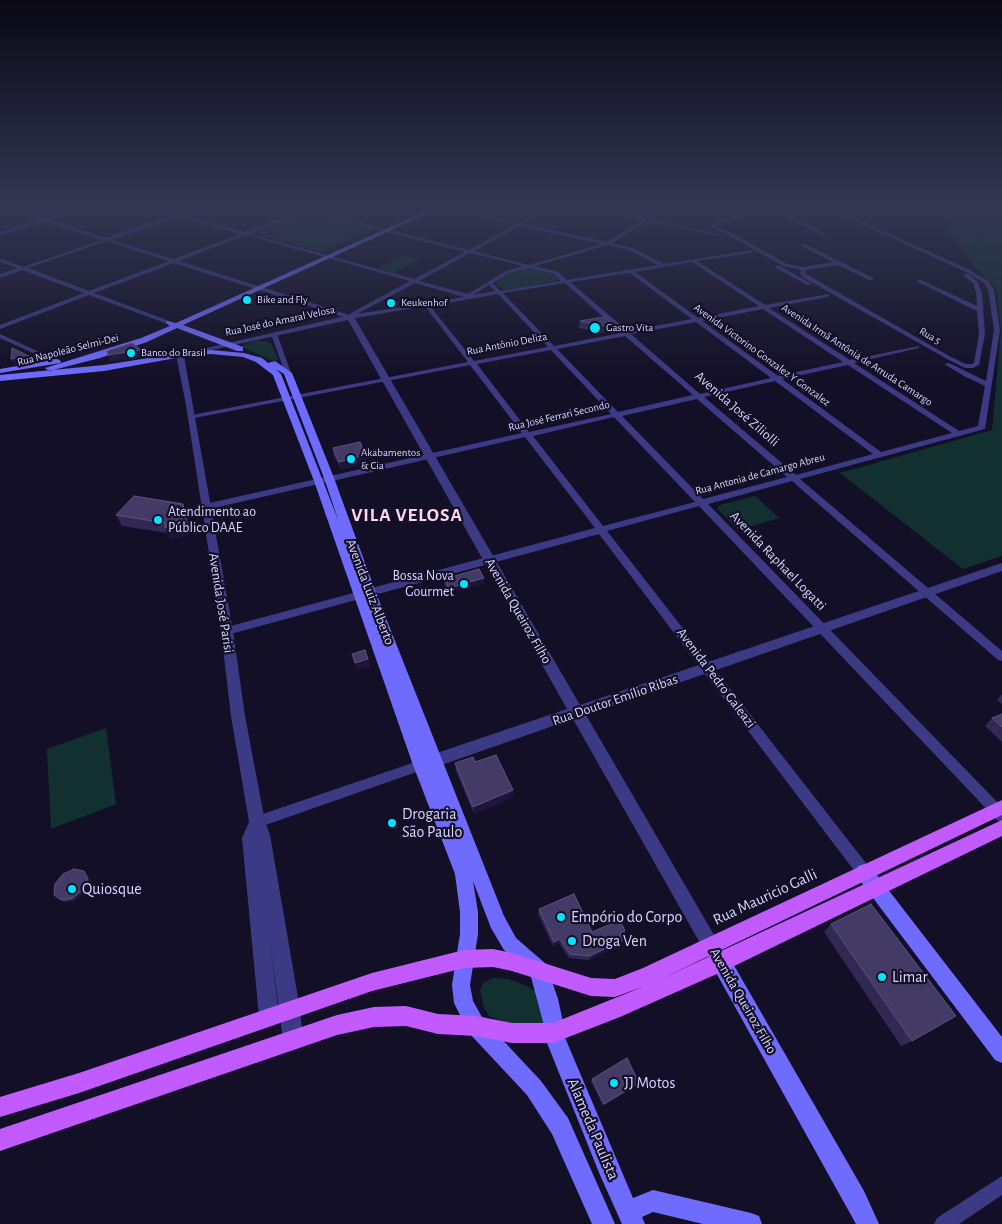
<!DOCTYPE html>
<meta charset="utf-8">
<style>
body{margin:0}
canvas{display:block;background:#130f26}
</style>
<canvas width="1002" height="1224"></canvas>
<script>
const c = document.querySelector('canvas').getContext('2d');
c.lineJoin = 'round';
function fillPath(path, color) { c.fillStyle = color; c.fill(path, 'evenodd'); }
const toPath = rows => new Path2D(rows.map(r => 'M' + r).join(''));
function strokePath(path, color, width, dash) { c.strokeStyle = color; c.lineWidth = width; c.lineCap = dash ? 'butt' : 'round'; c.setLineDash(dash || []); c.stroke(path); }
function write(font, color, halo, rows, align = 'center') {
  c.font = font + ' "Alegreya Sans",sans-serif'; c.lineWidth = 4.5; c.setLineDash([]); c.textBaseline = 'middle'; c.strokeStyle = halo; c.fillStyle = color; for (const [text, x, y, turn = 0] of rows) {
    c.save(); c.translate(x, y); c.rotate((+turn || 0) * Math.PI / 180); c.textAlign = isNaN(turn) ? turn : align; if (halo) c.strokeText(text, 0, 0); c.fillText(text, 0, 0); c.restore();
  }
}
const green = toPath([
 [475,206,509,206,520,208,501,217,467,210],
 [867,206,899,206,913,211,890,215],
 [928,206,1002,206,1002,556,963,569,840,473,992,430,1001,330,996,288,970,262,948,230,950,221],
 [367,207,385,211,363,221,344,216],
 [308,212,311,212,374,229,321,252,254,233],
 [404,255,419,259,393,273,378,268],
 [529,268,549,273,561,280,505,290,496,284,496,282,511,273],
 [255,341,265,341,271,343,278,359,277,360,274,361,241,347,245,344],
 [755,496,779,518,739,530,717,509,720,505],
 [106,728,116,804,51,829,47,749],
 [493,978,509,979,529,987,542,996,548,1010,543,1027,513,1026,489,1016,484,1008,480,990,483,983]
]);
const stream = toPath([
 [952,206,958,210,964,220,984,235,981,241,1002,253]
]);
const minor = toPath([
 [0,206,45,219,88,206,94,206,50,220,106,238,174,215,144,206,150,206,179,214,203,206,208,206,184,215,245,232,303,210,289,206,295,206,469,250,515,225,435,206,441,206,519,223,551,206,556,206,524,224,607,242,643,220,581,206,646,218,665,206,670,206,651,219,721,235,719,236,647,221,612,243,633,248,664,264,753,250,751,253,697,261,765,305,829,294,830,295,827,297,769,308,850,360,919,346,919,348,854,363,959,431,978,426,985,386,964,376,944,364,949,363,986,381,994,330,988,289,984,283,964,271,822,206,827,206,968,269,988,281,994,289,1000,330,985,429,800,479,1002,651,1002,661,998,660,792,481,708,504,1002,807,1002,822,997,820,699,506,607,531,869,867,871,872,869,877,864,879,859,877,599,534,227,635,223,634,222,631,223,628,227,627,595,528,525,437,205,510,202,509,201,507,202,505,205,504,522,433,470,365,189,419,189,415,192,415,468,362,425,306,350,319,174,263,94,293,172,322,172,324,168,324,89,295,0,329,0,325,84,293,22,270,0,278,0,274,17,268,0,262,0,258,23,267,102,240,45,222,0,235,0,232,40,220,0,207,0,206],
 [308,212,465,252,414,279,250,234,308,212],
 [179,217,241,234,173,259,111,240,179,217],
 [520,226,602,244,529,265,474,251,520,226],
 [246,235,410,281,351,313,350,315,179,261,246,235],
 [107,241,169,261,89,291,28,268,107,241],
 [608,245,629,250,658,265,567,280,558,272,535,266,608,245],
 [470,253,523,266,506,271,468,294,419,281,470,253],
 [692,262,759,306,698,318,635,272,692,262],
 [529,268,554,274,561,281,500,291,493,283,510,273,529,268],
 [630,273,692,319,628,331,570,282,630,273],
 [415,283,464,297,357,314,415,283],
 [565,283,621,333,554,346,503,293,565,283],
 [489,285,495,291,473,295,489,285],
 [498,294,548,347,474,361,430,306,498,294],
 [763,309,843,362,778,376,702,321,763,309],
 [696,322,771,378,700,394,631,334,696,322],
 [625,336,693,395,618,412,557,349,625,336],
 [551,350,611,414,529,432,477,364,551,350],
 [848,365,952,433,881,452,782,379,848,365],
 [775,381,873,454,796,475,704,397,775,381],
 [697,399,787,477,703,499,622,416,697,399],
 [614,417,695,502,603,526,533,436,614,417],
 [727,206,734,206,753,210,751,211,727,206],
 [781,206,775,208,828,235,824,236,771,210,722,223,716,227,734,234,787,264,804,267,833,262,801,246,803,243,873,278,873,280,869,280,838,265,806,270,806,274,951,357,966,364,972,364,974,363,979,334,977,311,916,281,921,280,977,306,976,293,973,283,963,275,968,274,977,281,982,293,985,334,979,365,973,368,965,368,947,359,804,278,800,274,801,270,783,266,730,236,710,227,718,221,771,207,781,206],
 [776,266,780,266,812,284,807,285,776,268,776,266],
 [272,333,277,334,291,373,290,374,285,373,271,334,272,333],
 [0,334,57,360,58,361,53,362,0,338,0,334],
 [421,760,425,761,427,765,425,769,257,828,252,826,251,822,252,818,257,816,421,760],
 [1002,1176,1002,1195,959,1224,934,1224,937,1218,1002,1176]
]);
const tertiary = toPath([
 [350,315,354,317,580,705,1002,563,1002,571,586,715,721,947,724,953,721,959,715,962,709,959,573,719,427,770,422,768,419,763,422,758,567,709,348,320,184,356,233,631,245,716,265,822,270,835,300,1009,303,1040,300,1047,293,1050,286,1047,283,1040,270,942,279,1016,276,1023,269,1026,262,1023,259,1016,242,838,249,822,231,716,221,631,186,405,176,355,350,315]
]);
const secondary = toPath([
 [437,206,444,206,183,325,243,347,243,351,237,351,177,328,147,342,100,358,49,371,45,368,141,338,170,326,166,323,167,321,176,323,437,206],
 [211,350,244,353,262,358,268,363,275,361,292,373,334,478,376,593,504,916,516,938,546,964,558,999,563,1022,563,1033,633,1198,653,1190,751,1213,759,1216,762,1224,703,1224,653,1212,642,1217,645,1224,622,1224,600,1175,543,1033,543,1022,531,977,504,950,491,928,473,881,478,912,478,934,470,985,473,1001,483,1019,541,1081,568,1118,615,1224,592,1224,552,1134,527,1095,469,1033,454,1003,452,985,460,934,460,912,455,874,413,765,314,481,273,375,256,362,243,357,211,354,187,356,104,371,0,381,0,375,104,365,187,352,211,350],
 [276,369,284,374,324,478,339,522,281,374,276,369],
 [57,359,61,361,60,363,0,373,0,369,57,359],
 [864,864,870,866,1002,1037,1002,1063,995,1060,858,878,856,872,858,866,864,864],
 [721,953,728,955,864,1191,879,1224,856,1224,714,969,712,962,714,955,721,953]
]);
const primary = toPath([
 [1002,800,1002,815,661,979,1002,820,1002,836,728,969,620,1017,553,1043,512,1043,476,1036,438,1034,406,1026,374,1027,337,1035,0,1151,0,1129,337,1015,374,1007,406,1006,438,1014,476,1016,512,1023,553,1023,645,986,615,997,591,996,512,971,493,967,464,968,372,991,79,1093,0,1117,0,1097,79,1073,372,973,464,950,493,949,512,953,591,978,615,979,643,968,1002,800]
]);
const wall = toPath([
 [370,206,389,206,381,209],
 [604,317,611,330,602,333,579,328,580,321],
 [333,448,366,455,368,463,341,469,334,456],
 [116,515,188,515,191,534,170,539,168,533,122,526],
 [484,578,484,583,449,593,444,584,444,579],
 [1002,694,1002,704,997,700],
 [1002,714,1002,742,985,726,992,718],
 [475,762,513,790,513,797,474,814,456,771,455,763],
 [84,871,86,873,90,881,85,892,75,900,64,902,54,895],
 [539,909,592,932,625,931,624,935,622,936,622,944,589,960,569,958,559,943,553,946,538,914],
 [831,924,912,1041,901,1046,824,932],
 [592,1079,637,1085,603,1106,591,1081]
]);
const shadedWall = toPath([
 [381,206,389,206,381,209],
 [612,323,611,330,602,333,603,326],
 [141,350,144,357,111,362,108,355],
 [29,356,32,361,14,364,11,359],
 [366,455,368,463,341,469,339,462],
 [183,504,188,515,191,534,170,539,165,528],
 [484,578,484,583,449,593,449,588],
 [368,659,370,667,356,671,355,663],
 [513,790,513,797,474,814,473,807],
 [84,871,86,873,90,881,85,892,75,900,73,898],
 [625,931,624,935,618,938,620,933],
 [560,939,559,943,553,946,554,942],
 [623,940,622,944,589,960,590,956],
 [639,1083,637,1085,603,1106,604,1104]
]);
const building = toPath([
 [604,317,612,323,603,326,580,321,604,317],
 [132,343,141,350,108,355,107,351,132,343],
 [12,348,29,356,11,359,12,348],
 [360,442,366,455,339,462,333,448,360,442],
 [134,496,183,504,187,523,165,528,165,523,116,515,134,496],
 [479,569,484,578,449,588,444,579,479,569],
 [365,650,368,659,355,663,352,654,365,650],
 [1002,714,1002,727,992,718,1002,714],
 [496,755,513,790,473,807,455,763,473,757,475,762,496,755],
 [74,869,84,871,88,879,83,890,73,898,61,900,54,895,55,884,63,874,74,869],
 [574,894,592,932,620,920,625,931,620,933,623,940,590,956,570,954,560,939,554,942,539,909,574,894],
 [871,904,956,1016,912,1041,831,924,871,904],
 [627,1058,639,1083,604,1104,592,1079,627,1058]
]);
const markers = [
 [247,300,5,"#00e5ff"],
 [391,303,5,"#00e5ff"],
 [595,328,6,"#00e5ff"],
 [131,353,5,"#00e5ff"],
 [351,459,5,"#00e5ff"],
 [158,520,5,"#00e5ff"],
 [464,584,5,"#00e5ff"],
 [392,823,5,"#00e5ff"],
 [72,889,5,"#00e5ff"],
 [561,917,5,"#00e5ff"],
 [572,941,5,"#00e5ff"],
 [882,977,5,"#00e5ff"],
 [614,1083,5,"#00e5ff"]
];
const farPoinames = [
 ["Bike and Fly",257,300],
 ["Keukenhof",401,303],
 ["Gastro Vita",606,328],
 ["Banco do Brasil",141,353],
 ["Akabamentos",361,453],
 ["& Cia",361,466]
];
const farStreetnames = [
 ["Rua José do Amaral Velosa",280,321,-12],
 ["Rua 5",930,336,30],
 ["Rua Antônio Deliza",507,344,-11],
 ["Rua Napoleão Selmi-Dei",68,350,-14],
 ["Avenida Victorino Gonzalez Y Gonzalez",762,355,36],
 ["Avenida Irmã Antônia de Arruda Camargo",857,355,33],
 ["Rua José Ferrari Secondo",559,416,-13],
 ["Rua Antonia de Camargo Abreu",760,474,-15]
];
const streetNames = [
 ["Avenida José Ziliolli",737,409,41],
 ["Avenida Raphael Logatti",778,561,46],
 ["Avenida Luiz Alberto",370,592,69],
 ["Avenida José Parisi",221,603,81],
 ["Avenida Queiroz Filho",518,611,60],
 ["Avenida Pedro Galeazi",716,678,53],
 ["Rua Doutor Emílio Ribas",615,700,-19],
 ["Avenida Queiroz Filho",743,1001,60]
];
const poiNames = [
 ["Atendimento ao",168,512],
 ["Público DAAE",168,528],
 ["Bossa Nova",454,576,"right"],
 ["Gourmet",454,592,"right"]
];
const nearPoinames = [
 ["Drogaria",402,814],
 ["São Paulo",402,832],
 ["Quiosque",82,889],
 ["Empório do Corpo",571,917],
 ["Droga Ven",582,941],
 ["Limar",892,977],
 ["JJ Motos",624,1083]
];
const nearStreetnames = [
 ["Rua Mauricio Galli",765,897,-25],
 ["Alameda Paulista",593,1129,67]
];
const districtNames = [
 ["VILA VELOSA",407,515]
];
fillPath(green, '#12302f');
strokePath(stream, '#0c2248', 2);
fillPath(minor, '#3d3a85');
fillPath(tertiary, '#3d3a85');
fillPath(secondary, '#6f6bff');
fillPath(primary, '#c25bff');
fillPath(wall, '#312854');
fillPath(shadedWall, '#1d163a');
fillPath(building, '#433a66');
strokePath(building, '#5a527e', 1);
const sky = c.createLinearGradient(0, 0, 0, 377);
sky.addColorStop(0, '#0a0815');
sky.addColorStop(0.55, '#333752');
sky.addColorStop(1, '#33375200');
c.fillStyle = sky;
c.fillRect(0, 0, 1002, 377);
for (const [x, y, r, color] of markers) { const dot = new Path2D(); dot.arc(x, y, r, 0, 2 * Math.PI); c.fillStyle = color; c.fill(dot); strokePath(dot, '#130f26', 2); }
write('11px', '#d9d4ff', '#130f26', farPoinames, 'left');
write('11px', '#d9d4ff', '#130f26', farStreetnames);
write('14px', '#d9d4ff', '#130f26', streetNames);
write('14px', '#d9d4ff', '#130f26', poiNames, 'left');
write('16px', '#d9d4ff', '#130f26', nearPoinames, 'left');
write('16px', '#d9d4ff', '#130f26', nearStreetnames);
c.letterSpacing = '1px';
write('bold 19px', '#ffd6f0', '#130f26', districtNames);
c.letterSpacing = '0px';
</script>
